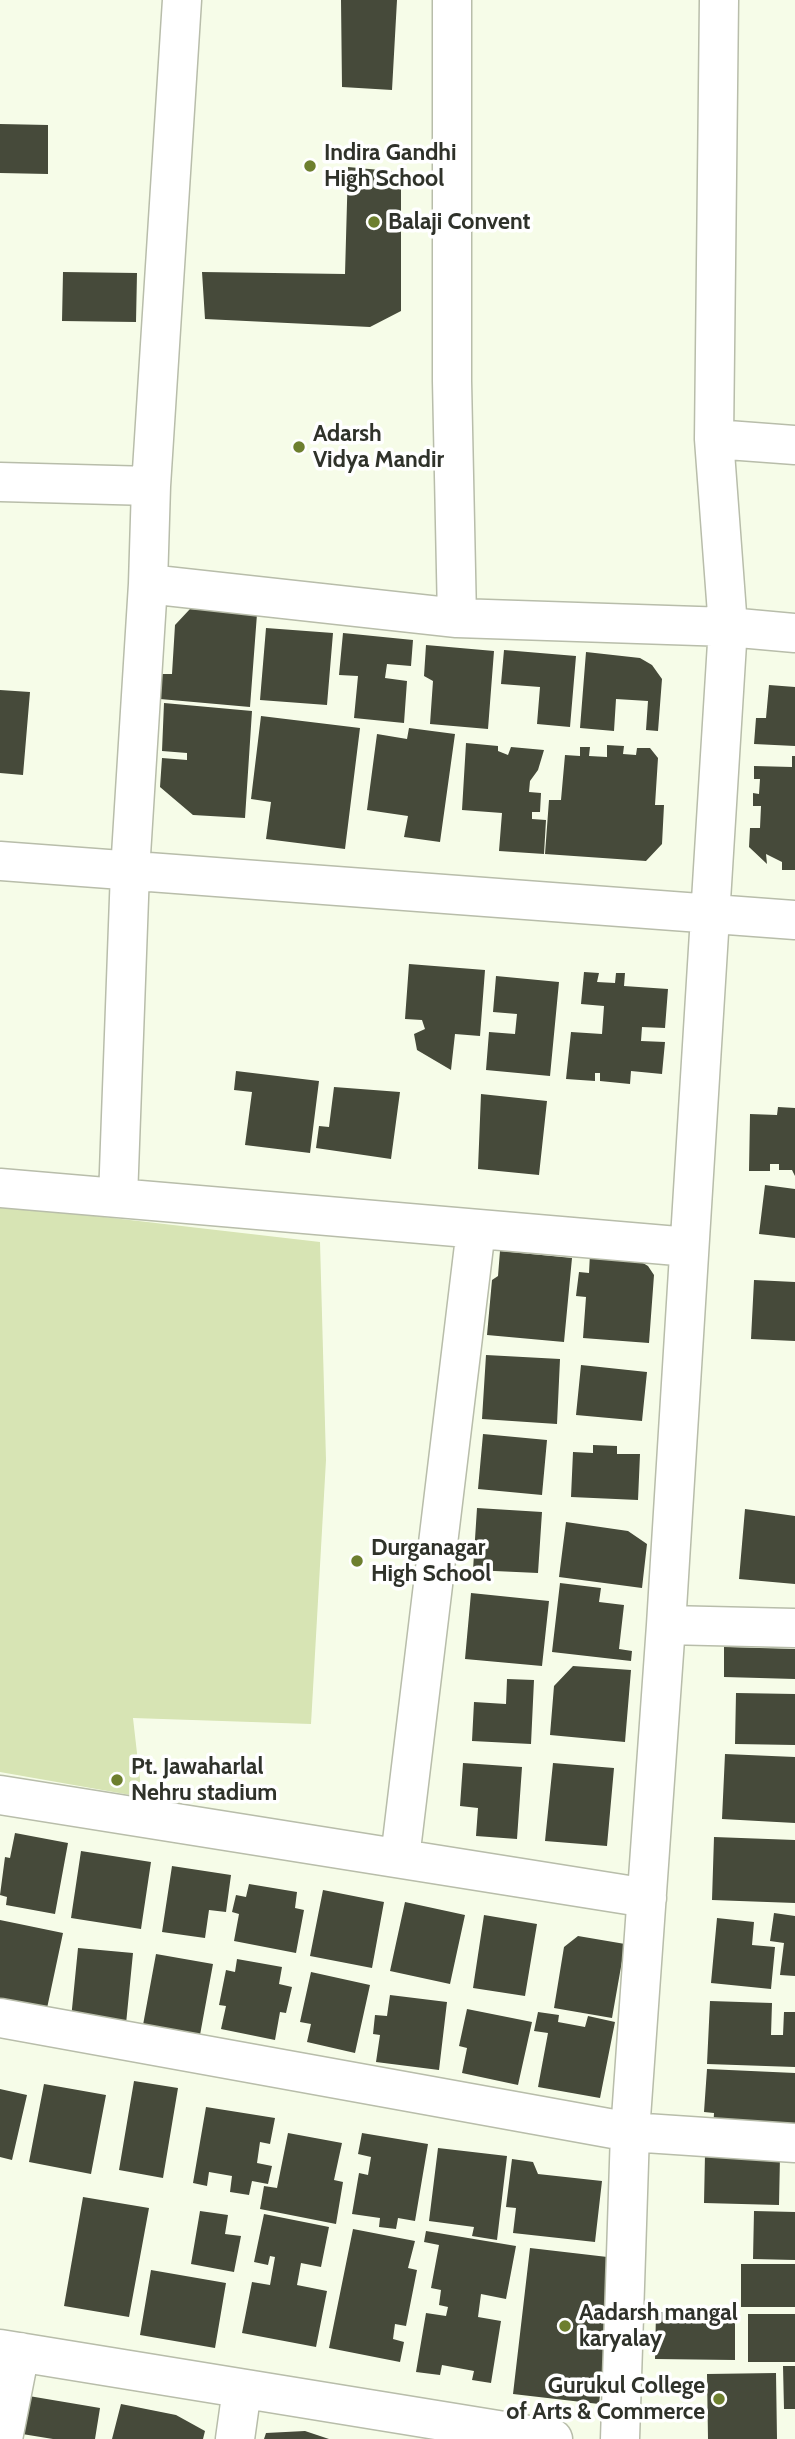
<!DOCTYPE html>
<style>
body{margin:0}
canvas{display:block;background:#f6fce8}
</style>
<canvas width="795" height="2439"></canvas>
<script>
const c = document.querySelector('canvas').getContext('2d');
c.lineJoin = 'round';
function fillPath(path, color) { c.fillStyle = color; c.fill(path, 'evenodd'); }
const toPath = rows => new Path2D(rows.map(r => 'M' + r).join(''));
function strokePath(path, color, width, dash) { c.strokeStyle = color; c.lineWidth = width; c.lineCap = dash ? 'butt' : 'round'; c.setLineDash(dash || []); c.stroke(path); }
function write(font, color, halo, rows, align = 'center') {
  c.font = font + ' Cabin,sans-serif'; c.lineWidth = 7; c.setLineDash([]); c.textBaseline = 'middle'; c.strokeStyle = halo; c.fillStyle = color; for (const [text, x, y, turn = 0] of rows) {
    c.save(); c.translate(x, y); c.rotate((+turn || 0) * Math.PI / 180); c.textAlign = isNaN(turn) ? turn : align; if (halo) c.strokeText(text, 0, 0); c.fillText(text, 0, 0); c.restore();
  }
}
const green = toPath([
 [0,1205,320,1242,326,1460,311,1724,133,1718,142,1797,0,1772]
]);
const building = toPath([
 [341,0,397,0,392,90,342,87],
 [0,124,48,125,48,174,0,173],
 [348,167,401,172,401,311,370,327,205,319,202,272,345,274],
 [63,272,137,273,136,322,62,321],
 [190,609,257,614,250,707,160,699,162,674,172,674,175,625],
 [266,628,333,633,327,705,260,700],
 [343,633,413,640,411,666,387,664,385,678,407,681,404,723,354,718,358,676,339,675],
 [426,645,494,651,488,729,430,724,433,681,424,676],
 [504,650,576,656,570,727,537,724,540,687,501,684],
 [586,652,640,658,652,665,662,679,658,731,646,730,648,701,616,699,614,731,580,728],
 [769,685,795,687,795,746,754,744,756,718,766,718],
 [0,690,30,692,23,775,0,773],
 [164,703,252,711,245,818,193,815,160,787,162,758,187,760,187,753,162,751],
 [261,716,360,728,345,849,266,839,271,802,251,799],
 [409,728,455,734,440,842,404,837,408,816,367,810,377,734,407,739],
 [466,743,498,746,498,751,508,755,511,747,544,750,538,770,530,781,529,792,541,793,540,812,532,812,532,819,546,820,544,854,499,851,502,813,462,810],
 [607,745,624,746,623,754,636,755,637,748,650,748,658,758,655,805,664,805,662,844,646,861,545,854,549,800,561,800,565,755,580,756,580,747,590,747,589,756,607,757],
 [792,756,795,756,795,870,782,870,782,862,766,854,767,864,749,847,750,828,760,828,761,806,753,806,753,793,759,794,760,779,754,779,754,766,792,767],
 [409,964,485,970,480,1036,455,1034,451,1070,417,1050,414,1034,425,1029,422,1020,405,1019],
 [584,972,599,973,597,982,615,983,616,973,625,973,624,986,668,989,665,1028,642,1027,641,1041,665,1042,662,1074,631,1071,630,1084,600,1081,600,1073,595,1073,595,1081,566,1079,571,1032,602,1034,604,1006,581,1004],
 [496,976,559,982,550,1076,486,1070,489,1032,515,1034,517,1014,493,1012],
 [236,1071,319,1081,310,1153,245,1145,252,1092,234,1090],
 [334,1087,400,1092,391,1159,316,1148,319,1126,329,1127],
 [481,1094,547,1101,539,1175,478,1169],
 [778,1107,795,1108,795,1176,792,1170,779,1170,779,1164,770,1164,770,1171,749,1171,750,1114,777,1115],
 [765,1185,795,1189,795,1238,759,1234],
 [500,1251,572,1258,564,1342,487,1335,492,1280,498,1276],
 [590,1254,633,1257,648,1266,654,1275,649,1343,583,1338,586,1297,576,1296,579,1272,589,1273],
 [754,1280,795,1282,795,1341,751,1339],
 [486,1355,560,1359,557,1424,482,1419],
 [581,1365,647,1372,642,1421,576,1415],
 [483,1434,547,1440,542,1495,478,1489],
 [593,1445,617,1446,617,1454,640,1454,638,1500,571,1497,573,1452,593,1453],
 [477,1508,542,1512,538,1573,473,1570],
 [745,1509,795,1516,795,1584,739,1579],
 [566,1522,628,1531,647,1544,642,1588,559,1577],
 [560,1583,601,1588,599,1602,624,1605,619,1649,632,1651,631,1661,552,1652],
 [471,1593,549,1601,542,1666,465,1659],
 [724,1647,795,1649,795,1679,724,1677],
 [573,1666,631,1670,625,1742,550,1735,554,1686],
 [507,1679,534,1680,531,1744,472,1741,474,1702,506,1704],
 [736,1693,795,1694,795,1745,735,1744],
 [725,1754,795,1757,795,1823,722,1819],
 [463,1763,522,1767,517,1839,476,1836,478,1808,460,1806],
 [553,1763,614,1768,607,1846,545,1841],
 [15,1833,68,1843,55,1914,6,1905,7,1897,0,1895,5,1857,10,1858],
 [714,1837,795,1840,795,1903,712,1900],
 [81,1851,151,1862,141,1929,71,1918],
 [172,1866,231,1875,226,1912,209,1910,205,1938,162,1932],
 [249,1884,297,1892,295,1908,304,1910,296,1953,234,1941,239,1914,232,1912,236,1895,246,1897],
 [323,1890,384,1902,372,1968,310,1956],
 [405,1902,465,1915,450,1984,390,1971],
 [774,1913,795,1916,795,1976,780,1975,784,1943,770,1941],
 [484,1915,537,1924,525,1996,473,1988],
 [717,1918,754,1922,752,1945,775,1947,771,1989,711,1983],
 [0,1920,63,1933,46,2013,0,2004],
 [578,1936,625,1944,612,2018,554,2008,564,1947],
 [78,1948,133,1953,126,2024,71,2019],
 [156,1954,213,1964,200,2035,143,2025],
 [237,1959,282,1967,279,1984,292,1987,286,2013,280,2012,275,2040,221,2029,226,2006,219,2005,226,1970,235,1972],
 [311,1972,370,1985,355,2053,307,2042,311,2024,300,2022],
 [390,1995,447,2002,439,2070,376,2062,380,2035,373,2034,375,2015,387,2016],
 [710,2001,772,2003,771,2035,783,2035,784,2012,795,2012,795,2067,707,2064],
 [467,2009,532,2022,518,2085,462,2073,467,2048,459,2046],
 [538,2012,559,2015,558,2022,585,2027,588,2016,615,2022,600,2098,538,2087,548,2033,534,2031],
 [707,2069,795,2073,795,2136,713,2132,714,2113,704,2112],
 [134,2081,178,2088,163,2178,119,2170],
 [44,2084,106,2095,91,2174,29,2162],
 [0,2089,27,2095,12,2160,0,2157],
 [206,2107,275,2118,270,2144,260,2142,257,2163,272,2166,268,2184,252,2181,249,2195,230,2192,232,2176,209,2172,207,2186,193,2183],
 [288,2133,342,2143,334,2180,343,2182,336,2224,260,2209,264,2186,277,2188],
 [362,2133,428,2144,415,2221,398,2218,396,2229,379,2227,380,2218,352,2214,359,2173,368,2175,371,2157,358,2154],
 [438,2148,507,2156,497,2240,472,2236,474,2227,429,2221],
 [705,2154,780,2156,779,2205,704,2203],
 [512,2159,533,2162,538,2174,602,2181,595,2242,513,2233,516,2208,506,2207],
 [83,2197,149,2208,129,2317,64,2306],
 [200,2211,228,2215,225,2234,241,2236,234,2272,191,2264],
 [754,2211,795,2212,795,2260,753,2259],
 [264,2214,329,2227,321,2267,301,2263,297,2285,327,2291,316,2347,242,2333,252,2282,270,2285,275,2257,270,2256,268,2265,254,2262],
 [353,2229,415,2241,408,2268,417,2270,406,2326,395,2324,393,2339,404,2342,400,2362,329,2348],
 [426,2231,516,2246,506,2299,481,2294,478,2317,501,2321,491,2383,472,2380,474,2371,442,2365,440,2375,416,2372,426,2313,446,2316,448,2307,439,2305,441,2290,431,2288,439,2245,424,2242],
 [530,2248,616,2258,599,2404,513,2394],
 [741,2264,795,2264,795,2307,741,2307],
 [151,2270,226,2283,215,2348,140,2335],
 [656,2312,735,2312,735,2360,655,2359],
 [748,2314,795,2314,795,2362,748,2362],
 [783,2366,795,2366,795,2409,784,2409],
 [776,2373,777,2439,708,2439,707,2374],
 [23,2395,100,2408,95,2439,53,2439,16,2433],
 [121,2404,176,2415,205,2431,203,2439,112,2439],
 [305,2431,329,2439,264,2439,266,2433]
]);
const street = toPath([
 [452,0,452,381,457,618,728,627,795,633],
 [714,439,795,445],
 [0,482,151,486],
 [148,584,151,486,182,0],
 [0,861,795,920],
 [0,1188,689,1247],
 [118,1198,130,871,148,584,457,618],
 [666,1625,795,1628],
 [0,1795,647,1898],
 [400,1858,476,1229],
 [0,2018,630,2132,795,2143],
 [0,2349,553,2439],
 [3,2439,20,2352],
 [235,2439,242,2389],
 [620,2439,630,2132,666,1625,728,627,714,439,719,0]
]);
const markers = [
 [310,166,7,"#6d7f2e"],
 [374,222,7,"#6d7f2e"],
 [299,447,7,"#6d7f2e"],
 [357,1561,7,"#6d7f2e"],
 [117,1780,7,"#6d7f2e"],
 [565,2326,7,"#6d7f2e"],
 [719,2399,7,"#6d7f2e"]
];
const poiNames = [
 ["Indira Gandhi",324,153],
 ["High School",324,179],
 ["Balaji Convent",388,222],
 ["Adarsh",313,434],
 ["Vidya Mandir",313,460],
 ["Durganagar",371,1548],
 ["High School",371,1574],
 ["Pt. Jawaharlal",131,1767],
 ["Nehru stadium",131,1793],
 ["Aadarsh mangal",579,2313],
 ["karyalay",579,2339],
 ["Gurukul College",705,2386,"right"],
 ["of Arts & Commerce",705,2412,"right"]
];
fillPath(green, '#d7e4b4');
fillPath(building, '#464a3a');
strokePath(street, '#b8bdaa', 41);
strokePath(street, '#fff', 38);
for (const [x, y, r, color] of markers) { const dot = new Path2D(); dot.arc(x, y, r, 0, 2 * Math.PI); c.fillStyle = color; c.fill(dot); strokePath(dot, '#fff', 2.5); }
write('bold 23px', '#2f322a', '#fff', poiNames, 'left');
</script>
